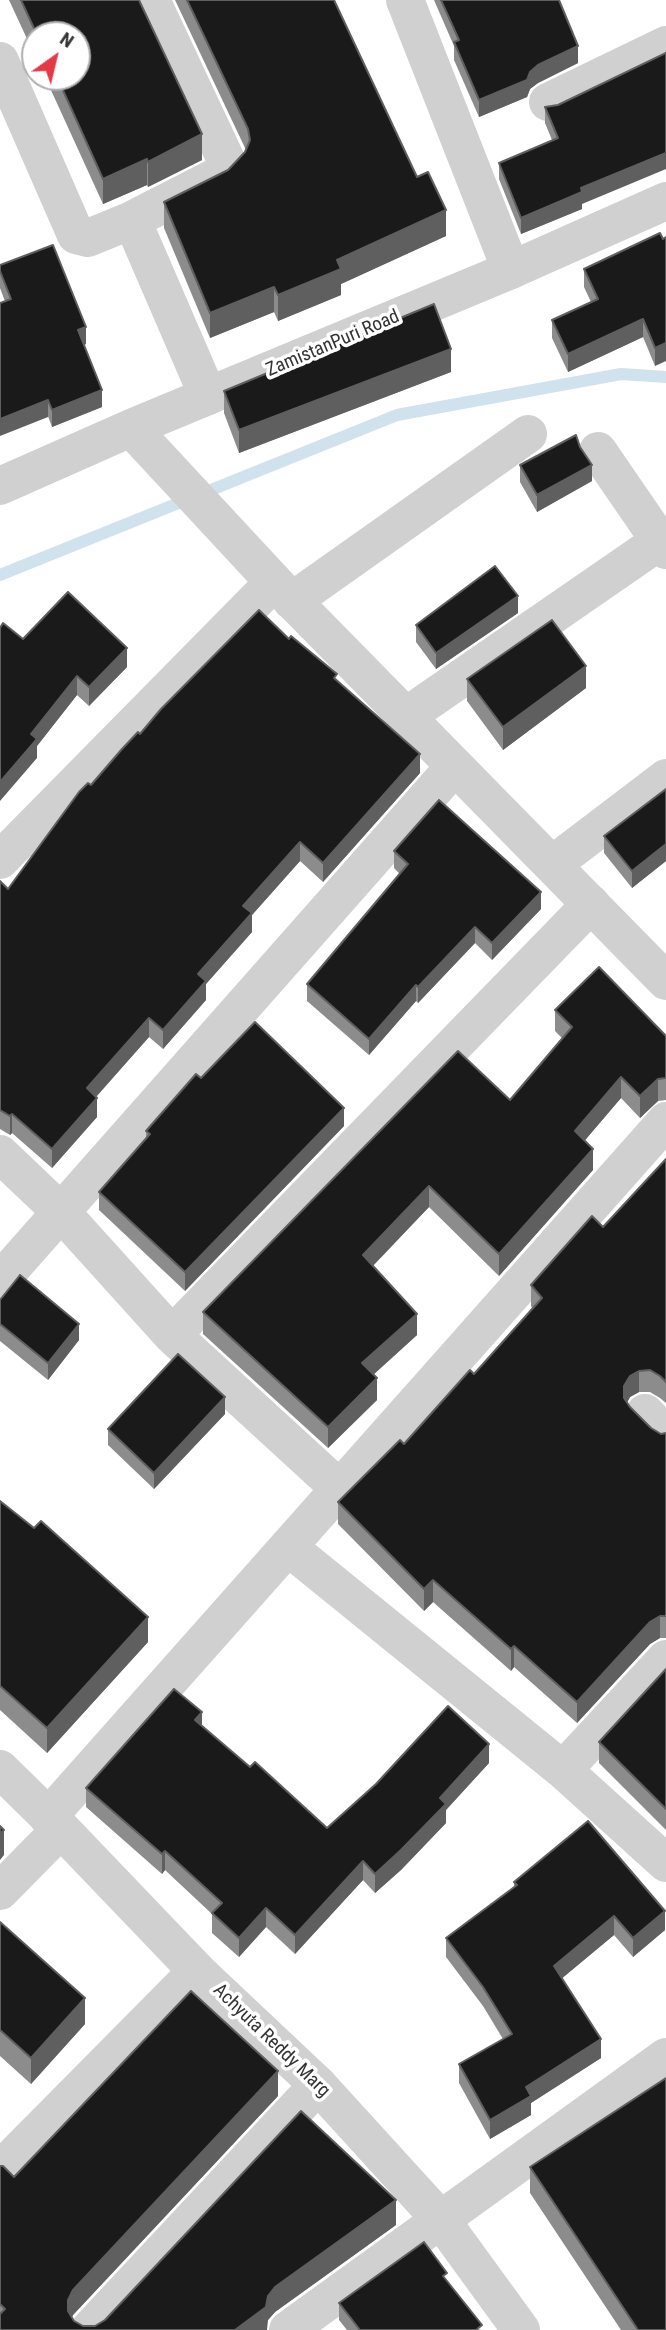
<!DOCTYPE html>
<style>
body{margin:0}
#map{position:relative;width:666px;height:2330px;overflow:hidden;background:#fff;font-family:"Roboto Condensed",sans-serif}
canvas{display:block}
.north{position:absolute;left:21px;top:21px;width:70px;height:70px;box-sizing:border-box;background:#fff;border:2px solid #adadad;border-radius:50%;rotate:34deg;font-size:19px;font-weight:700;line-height:28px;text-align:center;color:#333}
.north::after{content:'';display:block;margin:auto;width:24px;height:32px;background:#e63946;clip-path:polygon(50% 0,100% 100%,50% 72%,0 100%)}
</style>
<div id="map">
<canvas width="666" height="2330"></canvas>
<div class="north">N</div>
</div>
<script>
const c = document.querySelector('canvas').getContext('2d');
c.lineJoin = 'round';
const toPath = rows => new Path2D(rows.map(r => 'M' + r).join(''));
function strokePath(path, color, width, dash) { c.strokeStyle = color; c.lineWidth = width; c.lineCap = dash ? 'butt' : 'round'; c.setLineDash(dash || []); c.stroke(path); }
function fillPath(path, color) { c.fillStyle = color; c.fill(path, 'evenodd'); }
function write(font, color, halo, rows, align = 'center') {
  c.font = font + ' "Roboto Condensed",sans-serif'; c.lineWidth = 7; c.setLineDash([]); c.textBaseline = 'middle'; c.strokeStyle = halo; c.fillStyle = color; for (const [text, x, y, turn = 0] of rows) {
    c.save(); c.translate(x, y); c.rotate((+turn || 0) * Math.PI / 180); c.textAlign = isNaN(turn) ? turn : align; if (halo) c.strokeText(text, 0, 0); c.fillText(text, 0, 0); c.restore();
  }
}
const stream = toPath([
 [0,575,397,415,621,374,666,377]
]);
const minor = toPath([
 [405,0,511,270],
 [0,61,76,235,88,238,132,220,218,176,228,164,151,0],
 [548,102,666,45],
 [132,220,208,396],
 [598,451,666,550],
 [292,601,528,434],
 [405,717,666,537],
 [0,860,274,582],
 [553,864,666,778],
 [0,1154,61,1212,172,1335,340,1489],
 [0,1281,454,767],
 [172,1335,591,904],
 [645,1413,666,1434],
 [288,1547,563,1770,666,1863],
 [563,1770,666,1659],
 [48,1817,666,1121],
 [0,1891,61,1829],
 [0,2170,197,1971],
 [89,2330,318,2085],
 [288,2330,666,2057]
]);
const tertiary = toPath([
 [131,428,274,582,666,981],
 [0,486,131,428,511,270,666,201],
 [0,1769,61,1829,197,1971,318,2085,441,2220,521,2330]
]);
const wall = toPath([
 [9,0,139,0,202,160,148,187,147,185,103,204,45,77,77,77,77,35,35,35,35,56],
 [175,0,334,0,417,177,446,236,341,284,341,295,278,321,274,312,210,338,164,228,164,202,228,170,246,150],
 [434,0,559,0,578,63,538,83,530,89,527,97,479,117,454,60,454,46],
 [558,105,582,204,582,209,521,234,499,179,499,163,552,140,545,123,545,107],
 [660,233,655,366,643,337,568,372,552,338,552,320,591,302,584,287,584,269],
 [0,265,86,344,84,345,102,407,52,427,0,288],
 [451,372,239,453,224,413,224,391],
 [520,465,592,481,537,512,520,482],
 [518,613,436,669,416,642,416,625],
 [23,639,127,667,89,706,77,695,37,746,37,758],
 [289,639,337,680,420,773,323,882,300,861,252,915,252,932,206,984,206,1000,163,1049,149,1037,96,1097,97,1117,52,1168,12,1133,10,1135,0,1129,0,881,8,889,91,785,140,734],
 [467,679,586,688,503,750,467,701],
 [666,789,666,861,632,888,604,853,604,836],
 [394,851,541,909,492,960,475,943,418,1003,416,1001,369,1055,307,1001,307,984,400,874,394,868],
 [555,1010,666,1036,666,1100,658,1101,640,1118,621,1098,585,1140,593,1170,499,1276,429,1207,373,1266,417,1335,373,1375,377,1400,328,1448,203,1334,203,1312,510,1100,562,1038,555,1031],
 [201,1078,344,1126,185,1291,99,1210,99,1192,146,1139,146,1131],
 [666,1159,666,1403,660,1398,650,1392,639,1392,630,1397,627,1403,630,1407,651,1428,661,1434,666,1433,666,1638,660,1638,650,1644,577,1723,514,1667,511,1671,433,1602,424,1611,338,1524,338,1502,404,1444,474,1374,532,1308,531,1306,531,1285,603,1227],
 [0,1300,79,1340,48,1380,0,1341],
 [225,1414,154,1489,108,1445,108,1429],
 [0,1501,148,1642,47,1753,0,1710],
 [666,1669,666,1830,599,1763,599,1742],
 [202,1726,250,1767,327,1828,489,1763,446,1810,446,1823,401,1870,375,1893,363,1880,295,1954,266,1927,239,1957,212,1933,212,1914,165,1870,162,1874,86,1807,86,1788],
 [514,1882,665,1930,633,1957,614,1935,562,1978,601,2058,531,2103,531,2115,490,2139,459,2083,459,2064,503,2039,483,2006,446,1957,446,1938,514,1887],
 [0,1922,85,2024,31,2084,0,2056],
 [278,2096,73,2315,72,2317,74,2321,83,2326,95,2326,396,2225,275,2312,268,2320,0,2330,0,2166,14,2177],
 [530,2167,666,2330,621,2330,530,2193],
 [339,2303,482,2330,347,2330,339,2320]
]);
const shadedWall = toPath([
 [578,46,578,63,538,83,530,89,527,97,479,117,479,100,530,72,538,65],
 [202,134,202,160,148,187,148,162],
 [666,153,666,169,582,204,582,209,521,234,521,218,581,188],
 [147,159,147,185,103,204,103,179],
 [446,210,446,236,341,284,341,295,278,321,278,295,337,260],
 [274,287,274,312,210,338,210,313],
 [643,319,643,337,568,372,568,354],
 [86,327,86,344,78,347,78,330],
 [666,343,666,361,655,366,655,348],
 [451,349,451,372,239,453,239,430],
 [102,390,102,407,52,427,52,410],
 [48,400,48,417,0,436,0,419],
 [592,465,592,481,537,512,537,495],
 [518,596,518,613,436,669,436,653],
 [127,648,127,667,89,706,89,687],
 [586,666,586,688,503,750,503,727],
 [77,676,77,695,37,746,37,758,0,801,0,782,31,734],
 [420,754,420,773,323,882,323,863],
 [300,842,300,861,252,915,252,932,206,984,206,1000,163,1049,163,1030,243,906],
 [666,844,666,861,632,888,632,871],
 [541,892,541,909,492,960,492,943],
 [475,927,475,943,418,1003,418,987],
 [416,985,416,1001,369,1055,369,1039],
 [149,1018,149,1037,87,1107,87,1088],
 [621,1077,621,1098,575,1152,575,1131],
 [658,1079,658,1101,640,1118,640,1096],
 [97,1098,97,1117,52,1168,52,1149],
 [344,1108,344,1126,185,1291,185,1272],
 [12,1114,12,1133,10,1135,10,1116],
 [593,1149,593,1170,499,1276,499,1254],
 [429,1186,429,1207,363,1276,363,1255],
 [417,1314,417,1335,362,1385,362,1363],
 [79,1324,79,1340,48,1380,48,1363],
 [639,1371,639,1392,630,1397,624,1408,624,1386,630,1376],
 [377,1378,377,1400,328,1448,328,1427],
 [225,1397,225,1414,154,1489,154,1473],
 [433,1580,433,1602,424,1611,424,1589],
 [660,1616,660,1638,650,1644,577,1723,577,1702,650,1622],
 [148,1617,148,1642,47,1753,47,1728],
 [514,1646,514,1667,511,1671,511,1649],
 [202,1712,202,1731,195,1720],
 [489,1744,489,1763,446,1810,446,1823,401,1870,375,1893,375,1874,440,1798],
 [4,1830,4,1855,0,1860,0,1834],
 [165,1851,165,1870,162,1874,162,1854],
 [363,1861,363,1880,295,1954,295,1935],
 [266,1908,266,1927,239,1957,239,1938],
 [665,1911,665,1930,633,1957,633,1938],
 [614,1916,614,1935,554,1985,554,1966],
 [85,1998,85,2024,31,2084,31,2058],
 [601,2039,601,2058,531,2103,531,2115,490,2139,490,2120,526,2087],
 [278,2071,278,2096,73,2315,68,2324,68,2300,73,2290],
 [396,2200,396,2225,275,2312,268,2320,267,2330,235,2330,275,2287]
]);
const building = toPath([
 [21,0,139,0,202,134,148,162,147,159,103,179,57,77,77,77,77,35,37,35,21,0],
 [187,0,334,0,417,177,428,172,446,210,337,260,341,269,278,295,274,287,210,313,164,202,228,170,245,152,250,140,248,129,187,0],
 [441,0,559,0,578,46,538,65,530,72,527,80,479,100,454,42,459,40,441,0],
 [666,53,666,153,581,188,582,192,521,218,499,163,558,138,545,107,558,105,666,53],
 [660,233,663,239,666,237,666,343,655,348,643,319,568,354,552,320,598,299,584,269,660,233],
 [53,245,86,327,78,330,102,390,52,410,48,400,0,419,0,303,11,299,0,271,0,265,53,245],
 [434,304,451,349,239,430,224,391,434,304],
 [576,435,580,447,592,465,537,495,520,465,576,435],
 [495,566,518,596,436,653,416,625,495,566],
 [68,592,127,648,89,687,77,676,31,734,37,739,0,782,0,628,3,623,23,639,68,592],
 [259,610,289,639,291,636,337,674,334,678,420,754,323,863,300,842,243,906,252,913,198,974,206,981,163,1030,149,1018,87,1088,97,1098,52,1149,12,1114,10,1116,0,1110,0,881,8,889,79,792,88,783,91,785,122,749,138,732,140,734,161,709,259,610],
 [552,620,586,666,503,727,467,679,552,620],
 [666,789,666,844,632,871,604,836,666,789],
 [439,800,541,892,492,943,475,927,418,987,416,985,369,1039,307,984,408,864,394,851,439,800],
 [599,967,666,1036,666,1078,658,1079,640,1096,621,1077,575,1131,593,1149,499,1254,429,1186,363,1255,417,1314,362,1363,377,1378,328,1427,203,1312,458,1051,510,1100,572,1027,555,1010,599,967],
 [255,1022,344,1108,185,1272,99,1192,150,1134,146,1131,196,1074,201,1078,255,1022],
 [666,1159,666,1382,660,1376,650,1370,639,1371,630,1376,624,1386,624,1398,630,1407,651,1428,661,1434,666,1433,666,1616,660,1616,650,1622,577,1702,514,1646,511,1649,433,1580,424,1589,338,1502,400,1440,404,1444,470,1370,474,1374,542,1298,531,1285,592,1216,603,1227,666,1159],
 [20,1275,79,1324,48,1363,0,1324,0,1300,20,1275],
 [178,1354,225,1397,154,1473,108,1429,178,1354],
 [0,1501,34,1528,41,1521,148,1617,47,1728,0,1686,0,1501],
 [666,1669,666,1809,599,1742,666,1669],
 [174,1689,202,1712,195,1720,250,1767,255,1762,327,1828,376,1784,448,1706,489,1744,440,1798,446,1804,401,1850,375,1874,363,1861,295,1935,266,1908,239,1938,212,1913,222,1903,165,1851,162,1854,86,1788,174,1689],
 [588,1821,665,1911,633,1938,614,1916,554,1966,601,2039,526,2087,531,2096,490,2120,459,2064,512,2034,483,1987,446,1938,517,1885,514,1882,588,1821],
 [0,1826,4,1830,0,1834,0,1826],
 [0,1922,85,1998,31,2058,0,2030,0,1922],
 [191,1991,278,2071,73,2290,68,2300,68,2311,74,2321,83,2326,95,2326,105,2320,301,2111,396,2200,275,2287,268,2296,266,2307,235,2330,0,2330,0,2314,5,2309,0,2304,0,2166,3,2166,14,2177,191,1991],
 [666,2078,666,2330,638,2330,530,2167,666,2078],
 [424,2242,447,2273,443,2276,482,2325,476,2330,360,2330,339,2303,424,2242]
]);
const streetNames = [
 ["ZamistanPuri Road",333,344,-23],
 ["Achyuta Reddy Marg",271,2041,44]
];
strokePath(stream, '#cfe2ee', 12);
strokePath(minor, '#d0d0d0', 38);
strokePath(tertiary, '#d0d0d0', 38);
fillPath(wall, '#8c8c8c');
fillPath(shadedWall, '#5f5f5f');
fillPath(building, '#1a1a1a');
strokePath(building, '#5f5f5f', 2);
write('19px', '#333', '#fff', streetNames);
</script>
